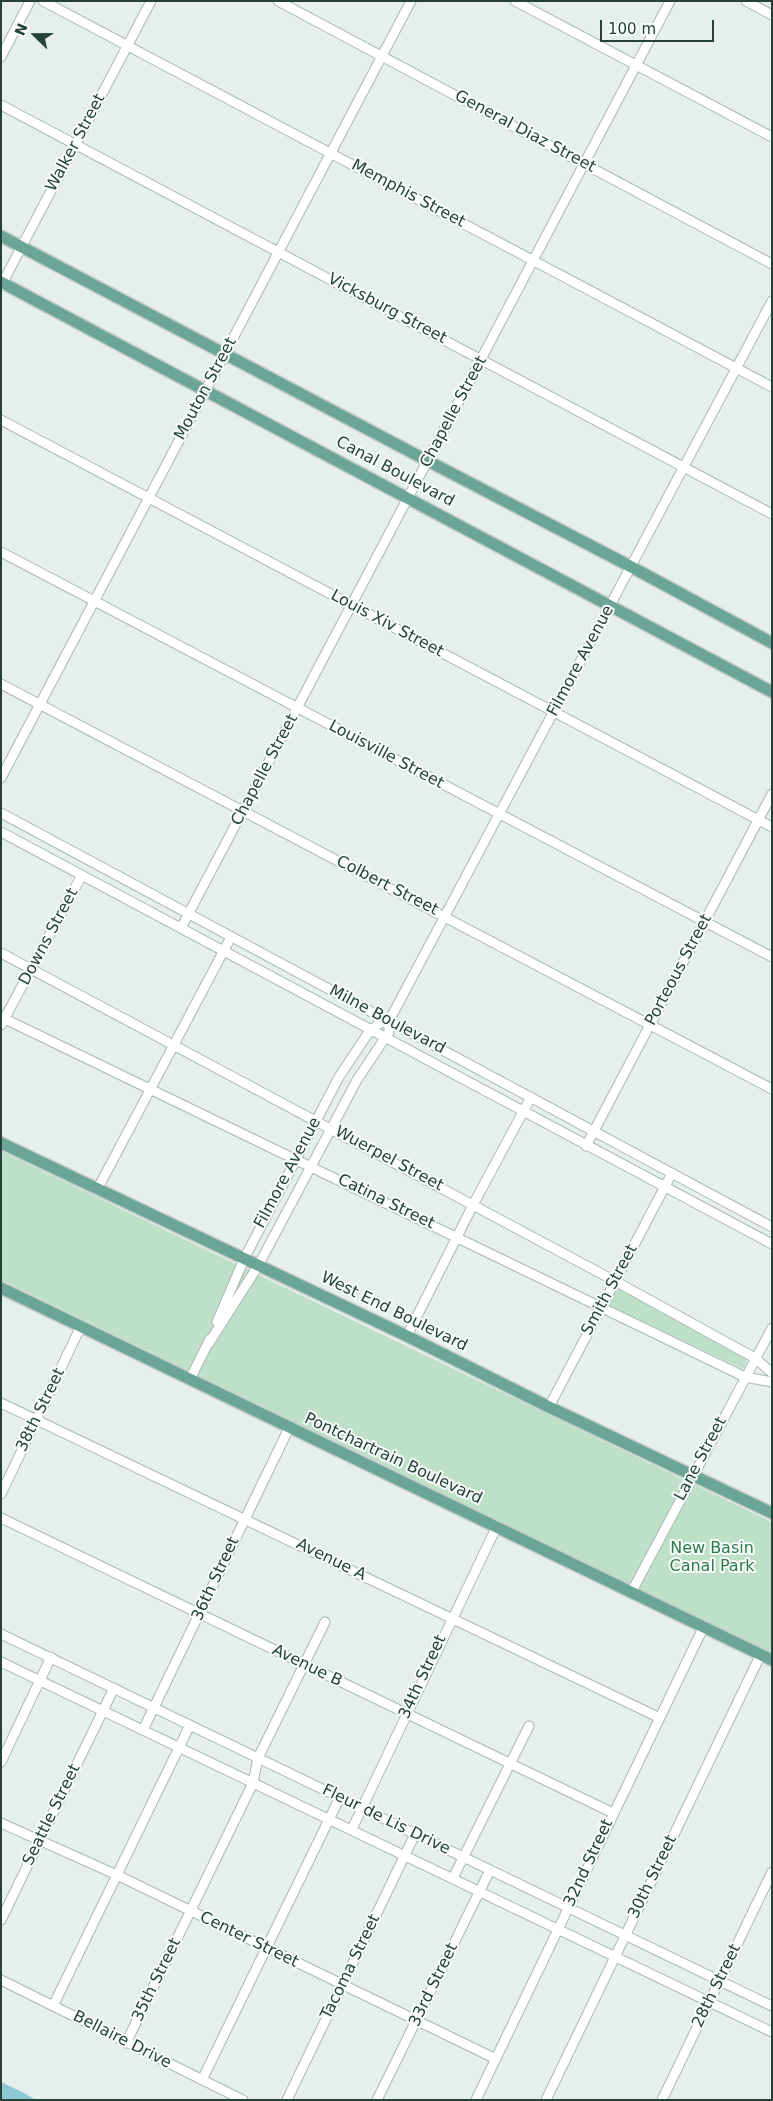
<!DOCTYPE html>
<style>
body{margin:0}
#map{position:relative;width:773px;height:2101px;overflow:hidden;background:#e6efeb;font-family:"DejaVu Sans",sans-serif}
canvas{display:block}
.frame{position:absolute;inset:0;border:2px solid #24423a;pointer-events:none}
.north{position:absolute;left:10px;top:10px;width:50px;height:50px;-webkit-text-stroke:4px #f7fbf9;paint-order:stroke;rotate:292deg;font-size:14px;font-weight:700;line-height:20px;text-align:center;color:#24423a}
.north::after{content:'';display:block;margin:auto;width:18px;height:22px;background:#24423a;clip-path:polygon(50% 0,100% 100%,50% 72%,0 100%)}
.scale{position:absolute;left:600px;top:20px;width:114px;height:22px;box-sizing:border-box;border:2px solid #24423a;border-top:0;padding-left:6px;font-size:15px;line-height:18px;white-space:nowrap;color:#24423a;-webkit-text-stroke:4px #f7fbf9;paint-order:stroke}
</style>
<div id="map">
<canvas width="773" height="2101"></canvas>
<div class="frame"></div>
<div class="north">N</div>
<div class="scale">100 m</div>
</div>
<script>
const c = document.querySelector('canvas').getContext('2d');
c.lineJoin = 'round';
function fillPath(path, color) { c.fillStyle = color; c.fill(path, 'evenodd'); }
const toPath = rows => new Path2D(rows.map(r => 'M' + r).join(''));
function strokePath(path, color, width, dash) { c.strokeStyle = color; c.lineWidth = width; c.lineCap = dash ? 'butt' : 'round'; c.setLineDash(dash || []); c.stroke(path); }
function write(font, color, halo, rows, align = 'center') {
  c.font = font + ' "DejaVu Sans",sans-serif'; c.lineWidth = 4; c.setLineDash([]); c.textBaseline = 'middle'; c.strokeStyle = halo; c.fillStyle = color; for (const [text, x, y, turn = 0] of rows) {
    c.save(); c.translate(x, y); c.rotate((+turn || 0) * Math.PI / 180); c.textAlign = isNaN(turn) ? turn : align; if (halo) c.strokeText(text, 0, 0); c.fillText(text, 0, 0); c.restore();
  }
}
const green = toPath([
 [1,1151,772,1522,772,1653,1,1280],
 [617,1288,748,1358,743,1369,608,1305]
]);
const water = toPath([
 [1,2082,22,2092,36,2100,1,2100]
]);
const minor = toPath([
 [43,1,772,387],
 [278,1,772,264],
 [515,1,772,137],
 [746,1,772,15],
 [1,57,30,1],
 [1,105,772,514],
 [1,286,151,1],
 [1,420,772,827],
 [1,552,772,957],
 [1,684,772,1089],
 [1,778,411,1],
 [1,813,772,1227],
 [1,832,772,1244],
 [181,928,670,1],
 [1,953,615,1281,755,1358,772,1373],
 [1,1017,745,1377,772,1382],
 [1,1025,82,875],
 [586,1146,772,794],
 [97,1190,231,937],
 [217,1322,244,1259,339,1077,367,1035,378,1024,389,1021],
 [407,1336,473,1205,531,1097],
 [209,1343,258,1266,357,1080,389,1032,389,1021,772,301],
 [190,1379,210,1339],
 [1,1403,660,1718],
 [549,1407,672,1173],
 [1,1494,81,1326],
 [1,1518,613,1813],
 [632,1591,772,1328],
 [1,1634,772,2006],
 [1,1662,772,2032],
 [143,1730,289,1428],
 [1,1762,51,1657],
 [1,1823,117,1875,496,2059],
 [352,1829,497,1526],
 [453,1878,529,1726],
 [1,1920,114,1688],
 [1,1980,243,2100],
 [53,2006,190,1725],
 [126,2043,253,1783,258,1758,325,1622],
 [202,2080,340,1797],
 [287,2100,415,1834],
 [377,2100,490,1870],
 [476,2100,704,1626],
 [546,2100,761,1654],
 [662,2100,772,1872]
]);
const major = toPath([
 [1,236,428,461,624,563,772,643],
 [1,282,772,692],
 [1,1143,407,1336,549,1407,772,1513],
 [1,1288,772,1660]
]);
const streetNames = [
 ["General Diaz Street",525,132,28],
 ["Walker Street",76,143,-62],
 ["Memphis Street",408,194,28],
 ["Vicksburg Street",387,309,28],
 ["Mouton Street",206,389,-62],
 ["Chapelle Street",454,412,-62],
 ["Canal Boulevard",395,472,28],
 ["Louis Xiv Street",387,624,28],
 ["Filmore Avenue",581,661,-62],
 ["Louisville Street",386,755,28],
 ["Chapelle Street",265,770,-62],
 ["Colbert Street",387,886,27],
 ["Downs Street",49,937,-62],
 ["Porteous Street",679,970,-62],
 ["Milne Boulevard",387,1020,28],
 ["Wuerpel Street",389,1159,28],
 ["Filmore Avenue",288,1173,-62],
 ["Catina Street",386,1202,26],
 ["Smith Street",610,1290,-62],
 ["West End Boulevard",394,1312,26],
 ["38th Street",41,1410,-64],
 ["Pontchartrain Boulevard",393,1459,25],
 ["Lane Street",701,1459,-62],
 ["Avenue A",331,1560,26],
 ["36th Street",216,1579,-65],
 ["Avenue B",307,1666,26],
 ["34th Street",423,1677,-65],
 ["Seattle Street",52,1815,-64],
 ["Fleur de Lis Drive",386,1820,26],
 ["32nd Street",589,1863,-65],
 ["30th Street",653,1877,-64],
 ["Center Street",249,1940,26],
 ["Tacoma Street",351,1967,-64],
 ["35th Street",157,1980,-64],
 ["33rd Street",434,1985,-64],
 ["28th Street",717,1986,-64],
 ["Bellaire Drive",122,2040,27]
];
const parkNames = [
 ["New Basin",712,1549],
 ["Canal Park",712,1567]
];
fillPath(green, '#bfe0c8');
fillPath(water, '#8ec9d4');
strokePath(minor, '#a8b8b2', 11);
strokePath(major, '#c2cac8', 14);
strokePath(minor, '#fff', 9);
strokePath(major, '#6aa596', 11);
write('16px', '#24423a', '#f7fbf9', streetNames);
write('16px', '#2d7a4b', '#f7fbf9', parkNames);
</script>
